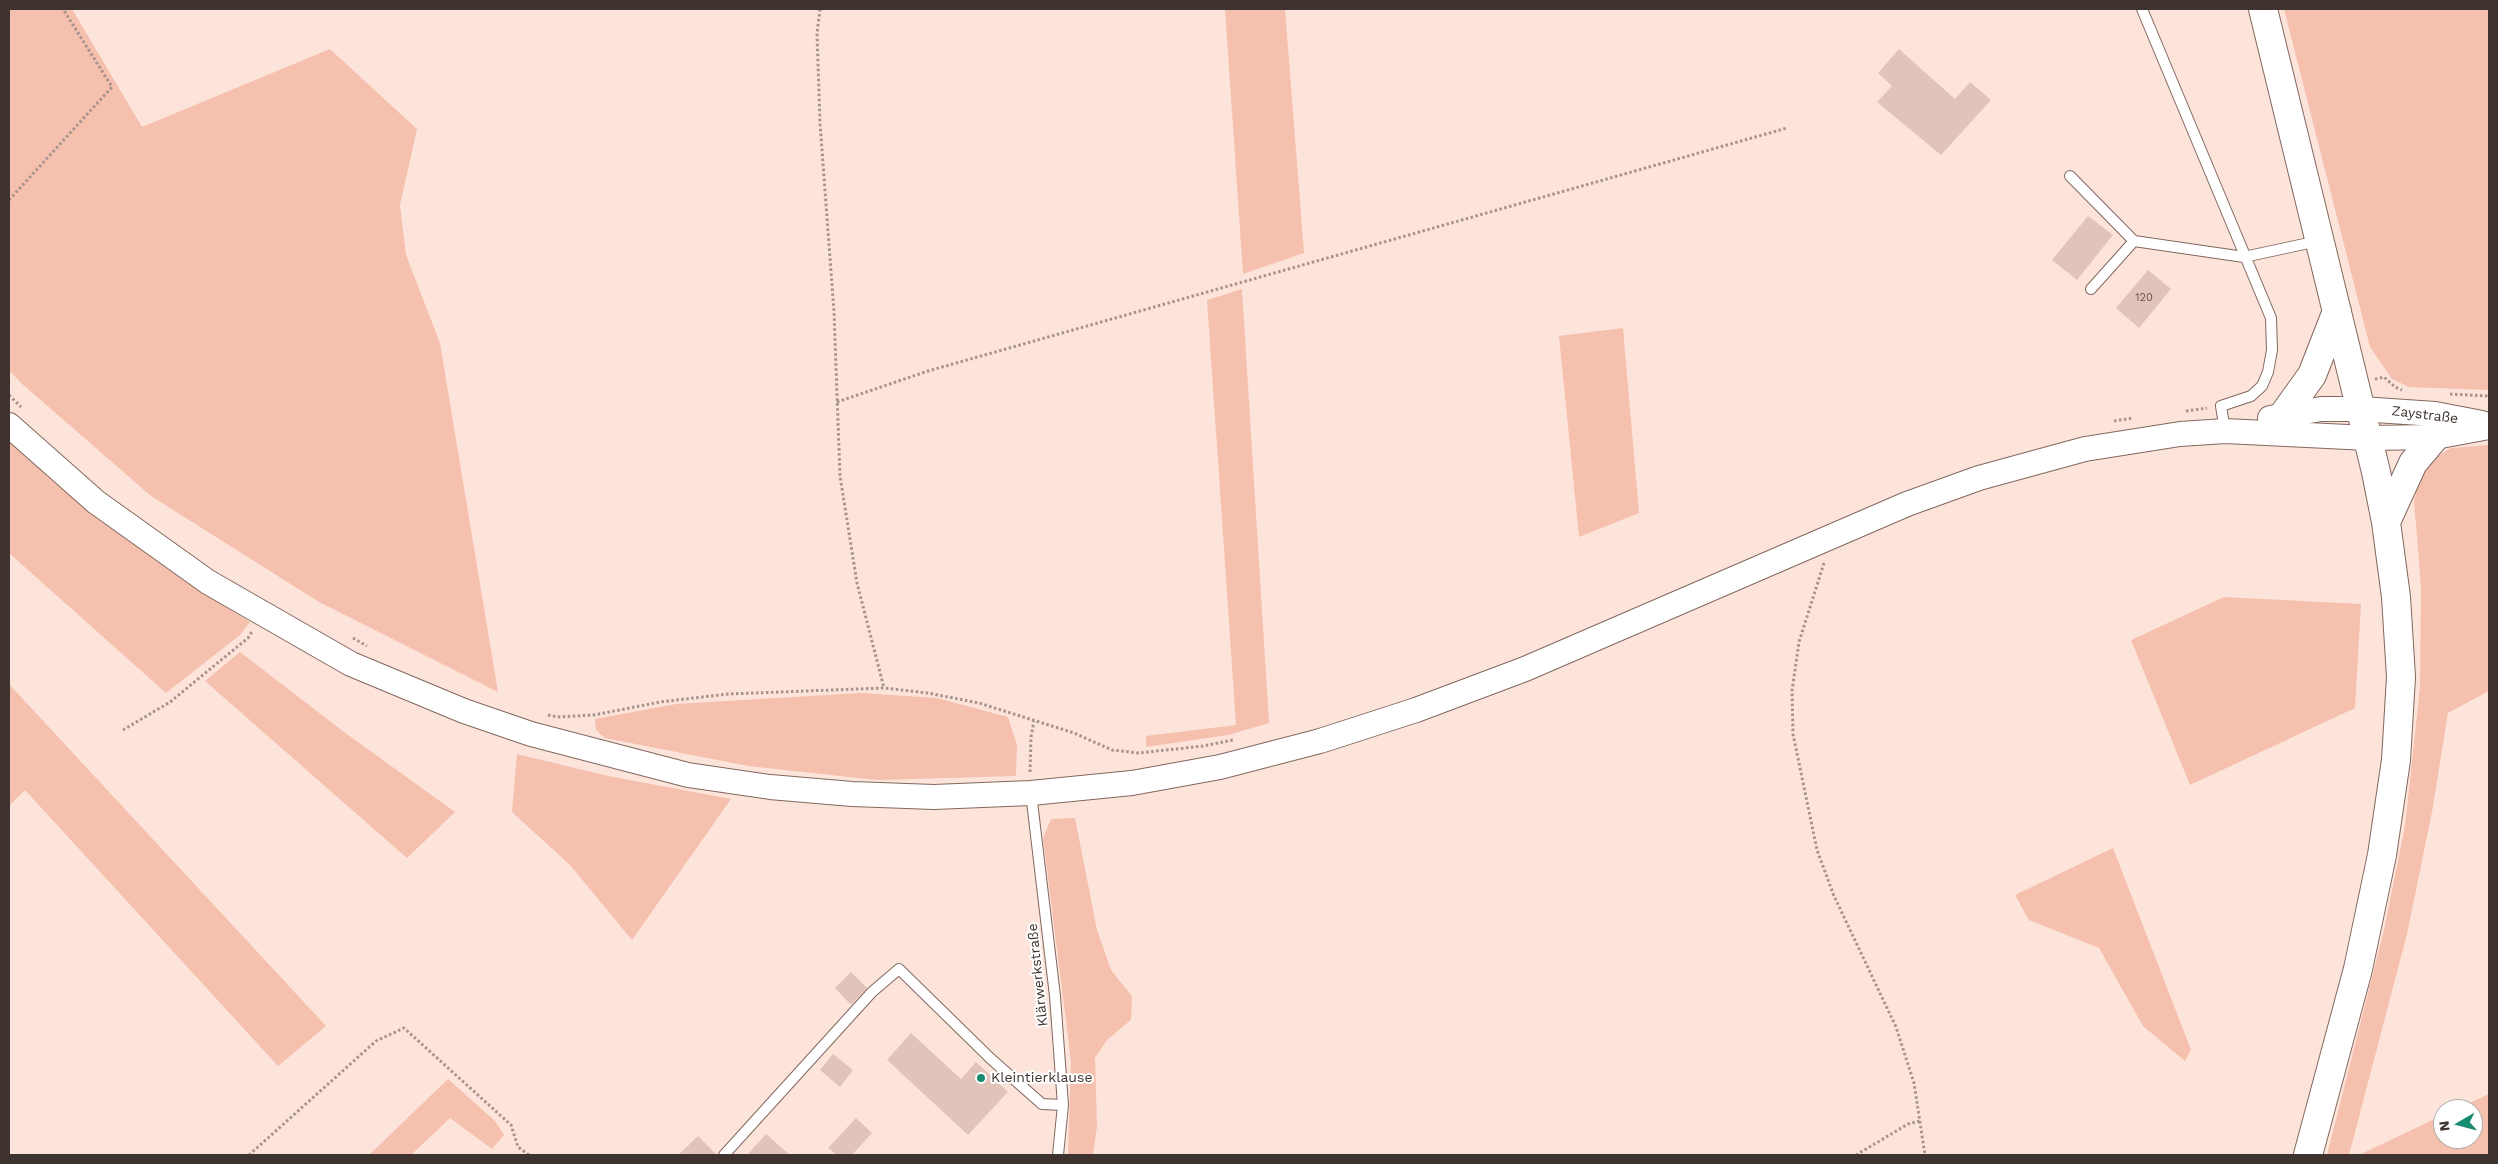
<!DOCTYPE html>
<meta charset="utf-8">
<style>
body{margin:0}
#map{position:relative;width:2498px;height:1164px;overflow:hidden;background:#fde4db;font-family:"Work Sans",sans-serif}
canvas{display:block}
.frame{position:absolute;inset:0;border:10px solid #3f332f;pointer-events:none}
.north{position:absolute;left:2433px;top:1099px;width:50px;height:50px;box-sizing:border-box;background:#fff;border:1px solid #b2adac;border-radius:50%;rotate:262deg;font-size:14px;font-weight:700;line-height:20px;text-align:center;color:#3f332f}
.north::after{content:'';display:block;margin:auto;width:18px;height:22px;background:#158c6f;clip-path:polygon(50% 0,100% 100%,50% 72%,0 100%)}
</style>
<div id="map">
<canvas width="2498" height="1164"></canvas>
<div class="frame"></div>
<div class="north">N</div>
</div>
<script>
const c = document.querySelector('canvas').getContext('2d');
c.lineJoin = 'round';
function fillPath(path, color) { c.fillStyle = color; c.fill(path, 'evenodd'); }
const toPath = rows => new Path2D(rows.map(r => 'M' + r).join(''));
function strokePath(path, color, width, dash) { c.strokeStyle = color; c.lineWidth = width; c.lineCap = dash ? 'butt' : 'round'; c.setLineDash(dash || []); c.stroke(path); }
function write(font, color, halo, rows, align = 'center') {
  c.font = font + ' "Work Sans",sans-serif'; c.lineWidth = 4; c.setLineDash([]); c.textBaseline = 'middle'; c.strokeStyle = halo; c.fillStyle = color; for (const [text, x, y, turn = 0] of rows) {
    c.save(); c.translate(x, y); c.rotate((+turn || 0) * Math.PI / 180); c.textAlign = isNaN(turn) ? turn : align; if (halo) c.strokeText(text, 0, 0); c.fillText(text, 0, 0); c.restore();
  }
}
const green = toPath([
 [9,9,72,9,142,127,330,49,417,129,400,205,406,255,440,343,498,692,319,602,151,496,21,383,9,370],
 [1225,9,1285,9,1304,253,1243,274],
 [2284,9,2489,9,2489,390,2409,387,2392,379,2370,347],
 [1242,289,1269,723,1228,735,1146,747,1146,736,1236,725,1207,300],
 [1623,328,1639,513,1579,537,1559,336],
 [9,440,88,508,172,572,250,622,240,635,166,693,9,553],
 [2489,445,2489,691,2448,713,2432,812,2407,934,2349,1155,2327,1155,2384,930,2405,826,2420,687,2421,587,2414,501,2420,475,2431,460,2451,448],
 [2224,597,2361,604,2355,708,2190,785,2131,640],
 [240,652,344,732,455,812,407,858,205,681],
 [9,684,326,1026,278,1066,25,790,9,806],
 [861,693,937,698,1008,717,1017,745,1016,776,877,780,748,766,605,738,596,730,595,719,676,704],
 [517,754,608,776,731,799,632,940,570,865,512,812],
 [1075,818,1097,930,1111,970,1132,996,1131,1020,1107,1040,1095,1058,1097,1126,1093,1155,1068,1155,1071,1061,1043,838,1051,819],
 [2113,848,2191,1050,2185,1061,2143,1026,2099,948,2029,920,2015,895],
 [448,1079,495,1121,504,1135,492,1149,450,1118,411,1155,369,1155],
 [2489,1094,2489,1155,2359,1155,2443,1115,2443,1139,2473,1139,2473,1109,2457,1109]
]);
const building = toPath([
 [1899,49,1955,99,1970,82,1991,100,1941,155,1877,102,1892,86,1878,73],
 [2088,216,2113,235,2077,280,2052,260],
 [2148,270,2171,289,2139,328,2116,308],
 [851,972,867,988,851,1005,835,988],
 [911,1033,961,1079,976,1062,1008,1092,968,1135,887,1060],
 [833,1054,853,1070,840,1087,820,1070],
 [856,1118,872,1133,852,1155,837,1155,828,1148],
 [766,1134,790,1155,747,1155],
 [698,1136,717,1155,678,1155]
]);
const path = toPath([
 [820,9,817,33,820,123,834,312,840,476,857,583,884,688],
 [9,200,112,87,63,9],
 [2375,379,2384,377,2395,387,2402,390],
 [2450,394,2489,396],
 [9,395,21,407],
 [837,402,928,371,1787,128],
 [2186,411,2207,408],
 [2114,421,2133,418],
 [1824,563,1799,642,1792,691,1793,734,1817,850,1834,896,1896,1027,1914,1083,1925,1155],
 [353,638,367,646],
 [548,715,557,717,594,715,660,702,728,694,884,688,928,693,979,703,1074,733,1112,750,1139,753,1203,746,1233,740],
 [123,730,170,702,248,638,253,630],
 [1030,772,1031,737,1034,721],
 [249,1155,376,1041,404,1028,511,1125,518,1147,529,1155],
 [1856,1155,1908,1124,1920,1121]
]);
const service = toPath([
 [2142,9,2271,318,2272,350,2268,372,2262,386,2251,396,2221,406,2225,431],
 [2070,176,2134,241,2244,257,2318,241],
 [2091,289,2134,241],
 [1031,793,1055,996,1063,1105,1058,1155],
 [724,1155,872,992,899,969,991,1059,1042,1104,1063,1105]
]);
const tertiary = toPath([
 [2270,418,2321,409,2361,409,2435,414,2482,423],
 [9,425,96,502,208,582,351,664,464,711,531,734,688,775,770,787,852,794,934,797,1031,793,1132,783,1220,767,1320,741,1416,710,1525,669,1907,504,1979,478,2085,449,2180,434,2225,431,2368,438,2435,437,2489,427]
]);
const secondary = toPath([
 [2263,9,2376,472,2386,522,2396,597,2401,677,2396,760,2382,855,2358,969,2308,1155],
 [2284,414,2312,375,2337,311],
 [2386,522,2413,463,2435,437]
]);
const markers = [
 [981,1078,5,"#158c6f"]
];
const numberNames = [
 ["120",2144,298]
];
const streetNames = [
 ["Zaystraße",2425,415,7],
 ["Klärwerkstraße",1038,975,-96]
];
const poiNames = [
 ["Kleintierklause",991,1078]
];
fillPath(green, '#f5c0ad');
fillPath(building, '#e2c3b9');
strokePath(service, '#82685e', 12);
strokePath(tertiary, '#82685e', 26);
strokePath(secondary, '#82685e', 30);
strokePath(path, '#a6938d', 3, [2.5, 2.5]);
strokePath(service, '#fff', 10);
strokePath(tertiary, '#fff', 24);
strokePath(secondary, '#fff', 28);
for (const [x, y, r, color] of markers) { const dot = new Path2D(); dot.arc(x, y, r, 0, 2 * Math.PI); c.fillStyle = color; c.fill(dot); strokePath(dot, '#fff', 2); }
write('11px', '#685752', null, numberNames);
write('14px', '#3f332f', '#fff', streetNames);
write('14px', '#3f332f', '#fff', poiNames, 'left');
</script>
